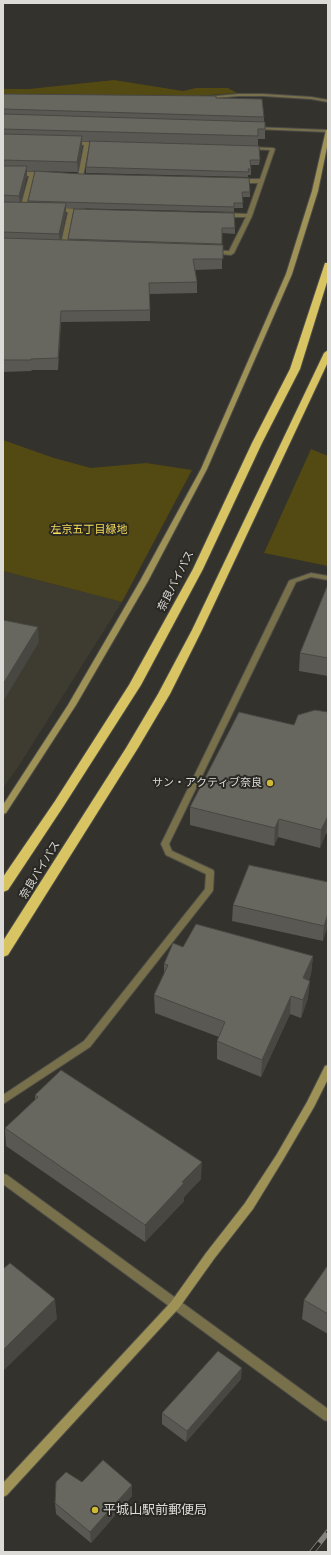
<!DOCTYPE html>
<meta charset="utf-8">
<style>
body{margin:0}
#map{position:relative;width:331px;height:1555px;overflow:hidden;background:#33322c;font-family:"PT Sans Narrow",sans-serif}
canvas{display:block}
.frame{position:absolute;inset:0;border:4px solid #dcdbd8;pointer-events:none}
</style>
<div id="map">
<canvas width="331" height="1555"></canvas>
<div class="frame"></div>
</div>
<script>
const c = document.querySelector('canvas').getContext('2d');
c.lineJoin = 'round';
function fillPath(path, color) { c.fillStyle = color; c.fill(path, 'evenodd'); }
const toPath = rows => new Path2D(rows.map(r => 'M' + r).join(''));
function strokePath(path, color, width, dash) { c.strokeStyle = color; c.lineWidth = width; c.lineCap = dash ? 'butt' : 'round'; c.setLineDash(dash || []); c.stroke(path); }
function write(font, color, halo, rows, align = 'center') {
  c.font = font + ' "PT Sans Narrow","Noto Sans JP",sans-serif'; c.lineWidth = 4; c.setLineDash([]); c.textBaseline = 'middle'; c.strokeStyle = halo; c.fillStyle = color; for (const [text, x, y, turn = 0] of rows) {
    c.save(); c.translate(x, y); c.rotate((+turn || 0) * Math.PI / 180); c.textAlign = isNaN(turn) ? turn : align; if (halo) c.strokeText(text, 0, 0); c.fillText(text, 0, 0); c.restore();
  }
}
const built = toPath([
 [3,571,122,602,18,767,3,788]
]);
const green = toPath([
 [114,80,183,91,196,88,228,88,237,93,184,97,114,97,64,94,3,97,3,89,29,89],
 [3,440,54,458,91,468,146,463,192,470,122,602,3,571],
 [311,449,328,456,328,566,264,553]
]);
const street = toPath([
 [238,94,263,94,311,97,328,100,328,102,311,99,263,96,238,96,205,99,203,98,205,97,238,94],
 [253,127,328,130,328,132,255,129,253,128,253,127],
 [70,142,87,142,100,143,102,144,100,145,89,145,83,177,78,176,84,145,72,144,70,143,70,142],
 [248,147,273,148,275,149,252,216,234,253,231,255,210,253,210,251,212,250,229,251,246,217,224,217,221,215,224,213,247,214,258,183,240,183,237,181,240,179,260,179,270,150,250,149,248,149,248,147],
 [3,171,32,172,44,173,47,175,44,177,34,176,25,210,20,209,29,176,3,175,3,171],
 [56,208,84,209,87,211,84,213,73,212,66,248,63,250,60,248,68,212,54,211,53,210,56,208],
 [311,573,328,576,328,580,311,577,296,582,169,844,172,851,213,870,214,872,213,890,212,892,90,1047,3,1104,3,1095,84,1041,205,889,206,874,166,855,161,844,289,581,291,580,311,573],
 [3,1174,7,1175,328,1409,328,1421,324,1420,3,1184,3,1174]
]);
const secondary = toPath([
 [326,130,328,130,328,142,318,191,292,274,207,469,148,581,76,705,6,813,3,814,3,805,68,705,140,581,201,469,286,274,312,191,326,130],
 [328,1065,328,1079,314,1107,283,1160,253,1209,214,1259,179,1308,7,1495,3,1497,3,1483,171,1302,206,1253,245,1203,277,1154,307,1102,325,1066,328,1065]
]);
const highway = toPath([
 [325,263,328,263,328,279,300,369,262,443,203,569,141,685,63,807,8,890,3,892,3,877,55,801,129,685,193,569,252,443,290,369,325,263],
 [328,350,328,362,202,630,170,694,138,748,8,955,3,957,3,941,126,748,158,694,192,630,324,353,328,350]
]);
const rail = toPath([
 [312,1552,328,1532]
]);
const wall = toPath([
 [3,94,216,98,264,117,264,122,265,129,265,139,258,139,258,146,260,160,259,165,251,165,251,175,248,175,248,177,86,173,86,167,90,141,82,141,82,146,78,172,27,171,27,176,21,202,28,202,35,171,250,192,250,197,242,197,243,208,234,208,234,212,66,208,66,213,61,240,68,240,74,209,235,228,235,234,222,233,222,269,195,270,197,282,197,293,150,294,150,321,61,322,58,370,32,370,31,371,3,372],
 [328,584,328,676,299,671,300,653],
 [328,712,328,834,326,833,320,848,278,837,274,846,190,825,190,807,294,725],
 [328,882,323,941,232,921,233,905],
 [183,947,313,956,311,974,309,980,308,998,301,1018,290,1014,261,1077,217,1059,217,1041,219,1037,155,1013,154,995,164,974,164,964],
 [35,1095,201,1179,184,1197,184,1201,145,1242,6,1146,5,1128,35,1100],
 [328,1265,328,1334,302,1319,304,1300],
 [241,1379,186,1442,162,1424,162,1413],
 [82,1482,132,1485,132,1496,91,1543,56,1514,55,1503]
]);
const shadedWall = toPath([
 [82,136,82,146,78,172,77,162],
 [27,166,27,176,20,206,19,196],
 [66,203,66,213,60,244,59,234],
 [61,311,61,322,58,370,58,358],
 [38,627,39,642,4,700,3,684],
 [328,816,326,833,320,848,321,830],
 [279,819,278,837,274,846,275,828],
 [328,914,328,926,323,941,324,926],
 [313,956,311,974,302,996,303,978],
 [310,981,308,998,301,1018,303,1000],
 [291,996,290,1014,261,1077,262,1060],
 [202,1162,201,1179,184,1197,184,1201,145,1242,145,1225,182,1182],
 [55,1299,57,1319,3,1371,3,1350],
 [242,1368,241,1379,186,1442,187,1431],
 [132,1485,132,1496,91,1543,90,1532]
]);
const building = toPath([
 [3,94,216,96,216,98,262,99,264,117,3,109,3,94],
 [3,114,265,122,265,129,258,129,258,136,3,129,3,114],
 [3,134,82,136,77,162,3,160,3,134],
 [90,141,259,146,260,160,250,160,251,169,248,169,249,172,86,167,90,141],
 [3,166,27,166,19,196,3,195,3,166],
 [35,171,81,174,249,178,250,192,242,192,243,203,234,203,234,207,28,201,35,171],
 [3,202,66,203,59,234,3,232,3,202],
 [74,209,234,213,235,228,222,228,222,244,68,239,74,209],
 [3,238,223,245,223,259,193,259,197,282,149,283,150,310,61,311,58,358,31,359,31,360,3,360,3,238],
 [328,584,328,658,300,653,328,584],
 [3,620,38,627,3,684,3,620],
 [315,710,328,712,328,816,321,830,279,819,275,828,190,807,239,712,294,725,298,715,315,710],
 [249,865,328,882,328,914,324,926,233,905,249,865],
 [196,924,313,956,303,978,310,981,303,1000,291,996,262,1060,217,1041,225,1022,154,995,168,965,164,964,173,943,183,947,196,924],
 [61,1070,202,1162,182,1182,184,1183,145,1225,5,1128,38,1097,35,1095,61,1070],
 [10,1263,55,1299,3,1350,3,1269,10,1263],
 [328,1265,328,1314,304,1300,328,1265],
 [218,1351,242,1368,187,1431,162,1413,218,1351],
 [103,1460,132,1485,90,1532,55,1503,56,1482,66,1472,82,1482,103,1460]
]);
const markers = [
 [270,783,4,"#d0b837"],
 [95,1510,4,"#d0b837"]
];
const parkNames = [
 ["左京五丁目緑地",89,530]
];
const streetNames = [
 ["奈良バイパス",176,581,-63],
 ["奈良バイパス",40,870,-58]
];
const poiNames = [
 ["サン・アクティブ奈良",262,783]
];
const nearPoinames = [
 ["平城山駅前郵便局",103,1510]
];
fillPath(built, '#3e3c30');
fillPath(green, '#534913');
strokePath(street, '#4e4d48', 2);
strokePath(secondary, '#4e4d48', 2);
strokePath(highway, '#4e4d48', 2);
fillPath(street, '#77704b');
fillPath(secondary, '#9e9256');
fillPath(highway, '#d8c463');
strokePath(rail, '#83827d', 5.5);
strokePath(rail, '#292822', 4, [12]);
fillPath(wall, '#595852');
fillPath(shadedWall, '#484742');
fillPath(building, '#67665f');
strokePath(building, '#484742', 1);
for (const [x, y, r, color] of markers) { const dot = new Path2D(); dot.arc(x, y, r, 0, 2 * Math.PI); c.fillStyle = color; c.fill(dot); strokePath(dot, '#292822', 1.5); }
write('11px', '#f5dc59', '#292822', parkNames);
write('11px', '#dcdbd8', '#292822', streetNames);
write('11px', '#dcdbd8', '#292822', poiNames, 'right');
write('13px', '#dcdbd8', '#292822', nearPoinames, 'left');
</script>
